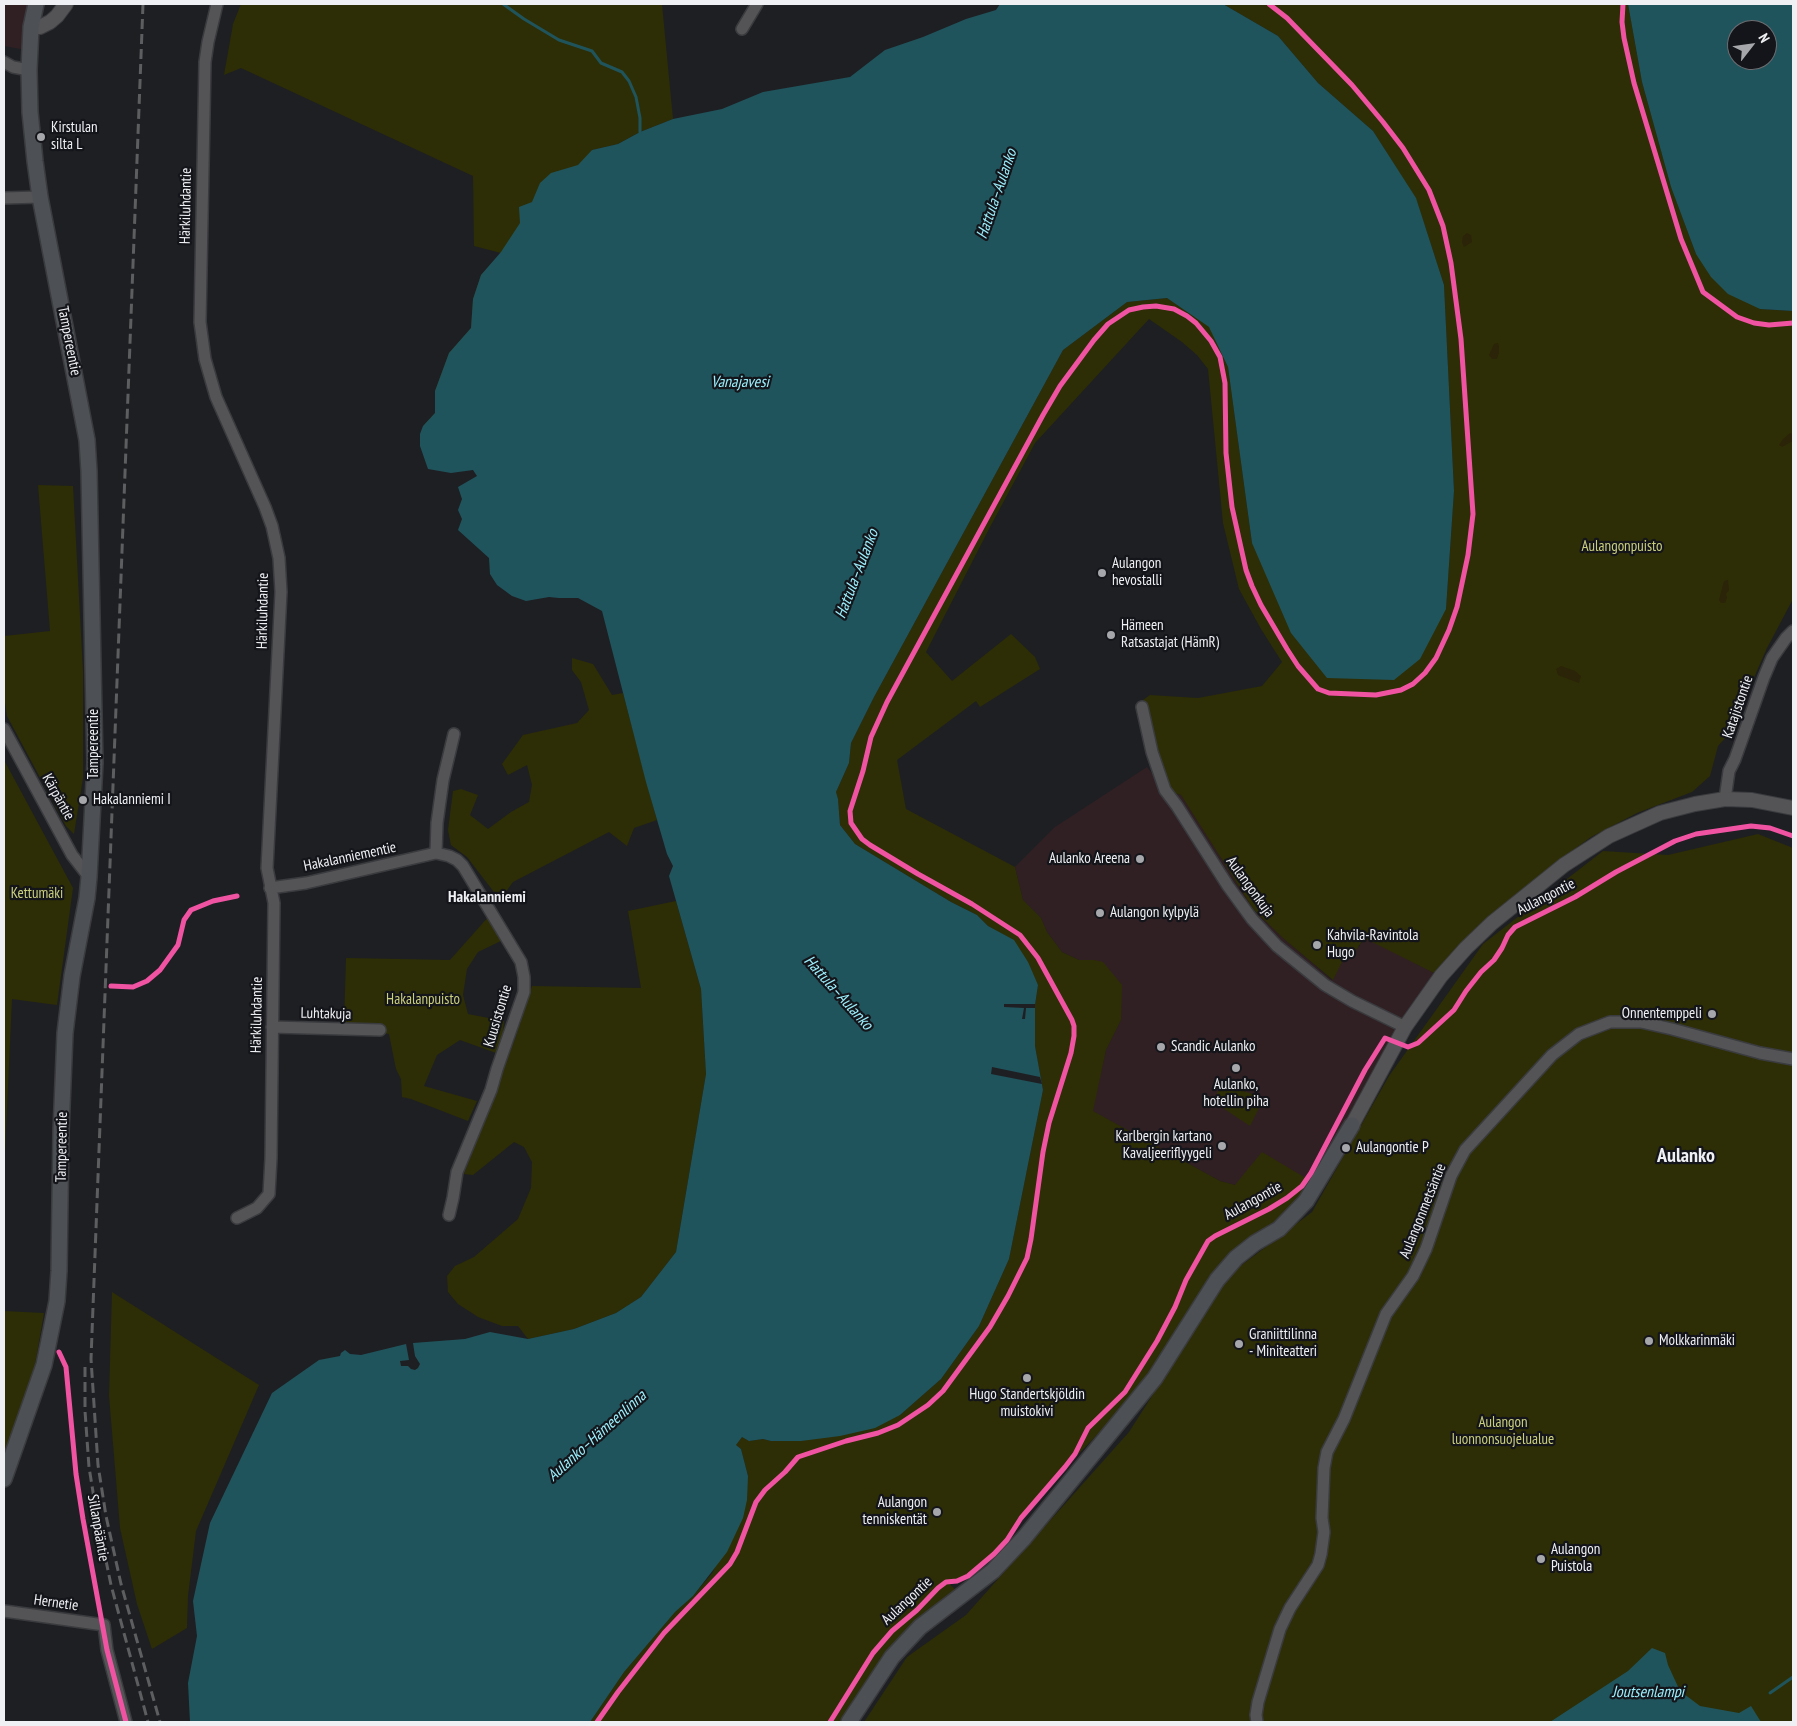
<!DOCTYPE html>
<meta charset="utf-8">
<style>
body{margin:0}
#map{position:relative;width:1797px;height:1726px;overflow:hidden;background:#1e1f23;font-family:"PT Sans Narrow",sans-serif}
canvas{display:block}
.frame{position:absolute;inset:0;border:5px solid #eff0f4;pointer-events:none}
.north{position:absolute;left:1727px;top:20px;width:50px;height:50px;box-sizing:border-box;background:#14151a;border:1px solid #6c6d71;border-radius:50%;rotate:60deg;font-size:14px;font-weight:700;line-height:20px;text-align:center;color:#eff0f4}
.north::after{content:'';display:block;margin:auto;width:18px;height:22px;background:#a6a7ab;clip-path:polygon(50% 0,100% 100%,50% 72%,0 100%)}
</style>
<div id="map">
<canvas width="1797" height="1726"></canvas>
<div class="frame"></div>
<div class="north">N</div>
</div>
<script>
const c = document.querySelector('canvas').getContext('2d');
c.lineJoin = 'round';
function fillPath(path, color) { c.fillStyle = color; c.fill(path, 'evenodd'); }
const toPath = rows => new Path2D(rows.map(r => 'M' + r).join(''));
function strokePath(path, color, width, dash) { c.strokeStyle = color; c.lineWidth = width; c.lineCap = dash ? 'butt' : 'round'; c.setLineDash(dash || []); c.stroke(path); }
function write(font, color, halo, rows, align = 'center') {
  c.font = font + ' "PT Sans Narrow",sans-serif'; c.lineWidth = 4.5; c.setLineDash([]); c.textBaseline = 'middle'; c.strokeStyle = halo; c.fillStyle = color; for (const [text, x, y, turn = 0] of rows) {
    c.save(); c.translate(x, y); c.rotate((+turn || 0) * Math.PI / 180); c.textAlign = isNaN(turn) ? turn : align; if (halo) c.strokeText(text, 0, 0); c.fillText(text, 0, 0); c.restore();
  }
}
const commercial = toPath([
 [4,4,32,4,26,50,4,46],
 [1147,767,1165,790,1181,795,1254,910,1284,939,1332,980,1345,955,1359,947,1364,937,1440,976,1314,1183,1235,1185,1220,1181,1092,1111,1106,1050,1121,1020,1094,960,1079,960,1062,952,1047,932,1041,918,1023,900,1015,867,1055,827]
]);
const green = toPath([
 [241,4,662,4,673,119,640,132,618,144,592,150,492,376,423,426,435,413,435,391,449,353,471,328,473,299,481,275,501,253,474,246,473,176,241,68,224,75,233,24],
 [1223,4,1628,4,1642,82,1671,187,1696,254,1760,309,1793,311,1793,599,1767,648,1729,734,1718,746,1710,776,1692,792,1637,813,1591,837,1558,861,1473,933,1440,976,1364,938,1351,958,1345,956,1333,980,1284,939,1254,910,1181,795,1171,792,1143,700,1150,695,1198,698,1262,686,1282,662,1261,629,1239,589,1223,523,1208,369,1197,355,1182,342,1149,319,1035,443,990,527,926,652,952,681,1011,634,1035,657,1040,669,980,707,976,701,897,760,906,809,1015,867,1023,900,1041,918,1047,932,1062,952,1079,960,1094,960,1103,962,1122,985,1121,1020,1106,1050,1093,1111,1220,1181,1235,1185,1262,1152,1314,1183,1281,1219,1236,1250,1210,1275,1176,1338,1131,1400,1058,1475,1021,1518,1007,1540,994,1554,963,1579,947,1582,956,1590,885,1655,841,1722,590,1722,624,1672,675,1612,693,1596,713,1572,748,1476,741,1449,736,1445,742,1437,749,1441,763,1439,771,1441,900,1415,941,1379,979,1326,1009,1259,1043,1090,1035,1046,1035,1005,1038,985,1013,940,988,926,977,915,951,902,855,844,840,825,838,800,836,792,849,763,851,743,874,697,1063,350,1127,302,1167,298,1210,327,1228,367,1252,543,1446,609,1454,491,1444,285,1416,199,1373,131,1318,83,1278,36],
 [38,485,73,486,83,671,83,778,74,834,66,826,7,716,4,696,4,636,50,631],
 [572,658,593,664,612,695,623,693,657,820,634,828,627,846,609,832,513,882,505,893,497,896,467,857,451,845,448,830,453,791,461,789,478,795,470,815,488,829,511,812,529,802,532,785,527,765,508,775,502,764,523,735,577,723,589,710,581,682,572,670],
 [4,760,73,888,57,1005,12,999,4,1175],
 [1758,834,1793,848,1793,1722,864,1722,907,1657,966,1615,1129,1432,1230,1274,1312,1212,1389,1076,1483,944,1603,851,1668,855],
 [676,901,701,989,706,1074,676,1252,641,1297,616,1313,574,1329,528,1339,518,1326,502,1326,478,1317,458,1304,448,1292,447,1276,455,1266,474,1257,518,1219,531,1188,532,1162,524,1147,514,1142,473,1175,464,1174,515,1039,532,986,641,988,628,911],
 [490,915,505,939,478,952,467,969,463,995,468,1014,504,1021,502,1044,496,1053,460,1040,437,1055,424,1086,477,1101,468,1121,411,1099,402,1097,401,1079,396,1069,389,1034,344,1025,346,958,450,960],
 [1226,1085,1264,1098,1250,1126,1220,1106,1218,1102,1217,1093,1220,1088],
 [112,1292,259,1385,196,1531,188,1596,187,1628,152,1649,137,1604,120,1528,109,1396],
 [4,1311,44,1313,34,1371,12,1435,4,1455]
]);
const sand = toPath([
 [1467,233,1471,235,1472,242,1464,247,1462,242,1463,236],
 [1498,343,1499,347,1499,353,1497,359,1492,359,1489,355,1494,344],
 [1790,433,1793,434,1793,442,1791,442,1782,447,1779,445,1783,439],
 [1728,580,1729,590,1726,594,1727,598,1725,603,1721,603,1719,600,1724,581],
 [1561,666,1575,671,1581,676,1579,683,1558,675,1556,669]
]);
const water = toPath([
 [1000,4,1223,4,1278,36,1318,83,1373,131,1416,198,1444,285,1454,491,1446,609,1420,659,1394,680,1327,678,1291,633,1252,543,1228,367,1209,327,1167,298,1127,302,1063,350,874,697,851,743,849,763,836,792,838,799,840,825,855,844,951,902,977,915,988,926,1014,940,1028,962,1038,985,1035,1005,1035,1046,1043,1090,1009,1259,979,1326,941,1379,900,1415,875,1428,840,1436,801,1441,771,1441,763,1439,749,1441,742,1437,736,1445,741,1449,748,1476,747,1500,743,1518,727,1552,693,1596,675,1612,624,1672,590,1722,190,1722,188,1683,197,1636,193,1601,210,1523,272,1393,319,1360,340,1356,341,1353,345,1350,350,1354,361,1355,406,1344,409,1360,400,1361,401,1366,408,1366,411,1369,415,1370,418,1368,420,1364,415,1356,413,1343,465,1339,490,1332,528,1339,574,1329,616,1313,641,1297,676,1252,706,1074,701,989,669,876,673,866,667,854,646,782,602,611,578,598,559,598,549,597,526,601,512,596,497,585,490,574,489,558,458,530,462,519,458,510,462,499,458,487,477,476,473,470,451,473,428,469,420,446,420,434,423,426,435,413,435,391,449,353,471,328,473,299,481,275,501,252,520,223,519,207,532,202,540,183,551,173,578,165,592,150,618,144,640,132,673,119,722,109,763,92,850,77,885,50,923,37,966,19,996,10],
 [1628,4,1793,4,1793,311,1760,309,1728,294,1711,277,1696,254,1671,187,1642,82],
 [1737,30,1767,30,1767,60,1737,60],
 [1652,1648,1665,1653,1668,1665,1680,1691,1700,1706,1739,1713,1751,1706,1761,1722,1550,1722,1628,1671]
]);
const pier = toPath([
 [1004,1004,1035,1004,1035,1008,1026,1008,1025,1019,1022,1019,1024,1008,1004,1007],
 [992,1067,1040,1077,1042,1084,991,1074]
]);
const stream = toPath([
 [503,4,524,19,559,40,592,51,601,63,622,72,629,81,636,97,640,118,640,132],
 [1770,1693,1793,1677]
]);
const minor = toPath([
 [217,4,208,42,205,62,200,322,205,359,216,397,265,507,272,526,279,558,281,592,267,868,274,903,271,1158,269,1194,257,1208,237,1218],
 [742,29,757,4],
 [4,62,13,67,29,70],
 [4,198,40,197],
 [1142,707,1152,752,1165,790,1177,806,1228,886,1252,919,1277,946,1325,985,1352,1001,1405,1027],
 [4,729,72,855,89,877],
 [1725,799,1729,771,1735,759,1764,677,1772,658,1786,638,1793,631],
 [436,853,437,823,443,780,454,734],
 [270,888,306,883,436,853,449,856,457,860,463,866,521,962,524,977,524,992,497,1069,491,1090,457,1172,453,1198,449,1215],
 [272,1027,380,1030],
 [4,1611,104,1625,107,1650,126,1722],
 [1257,1722,1256,1715,1258,1702,1280,1629,1290,1608,1318,1565,1321,1554,1324,1532,1322,1518,1324,1468,1327,1452,1344,1419,1386,1314,1413,1276,1426,1249,1451,1176,1465,1150,1552,1055,1579,1034,1610,1022,1641,1022,1672,1029,1760,1053,1793,1059]
]);
const tertiary = toPath([
 [31,27,40,27,50,22,57,16,66,4],
 [1352,1125,1405,1027,1441,976,1466,948,1492,923,1564,865,1609,836,1660,813,1695,804,1725,799,1752,800,1793,808]
]);
const secondary = toPath([
 [4,1479,44,1365,57,1301,59,1271,61,1131,65,1033,72,976,87,898,89,877,95,763,89,471,87,440,40,197,35,161,30,112,29,70,31,27,36,4],
 [849,1722,892,1657,920,1627,993,1571,1024,1538,1155,1378,1217,1280,1236,1258,1255,1243,1279,1229,1306,1201,1352,1125]
]);
const rail = toPath([
 [143,4,91,1359,98,1465,106,1516,121,1584,160,1722],
 [85,1367,85,1411,89,1467,97,1517,111,1585,148,1722]
]);
const cycleway = toPath([
 [1623,4,1622,22,1624,38,1634,83,1681,239,1703,292,1737,317,1754,323,1769,325,1793,323],
 [111,986,133,987,147,981,160,970,178,945,184,920,191,910,213,901,237,896],
 [59,1352,66,1367,76,1474,83,1519,107,1650,126,1722],
 [597,1722,618,1692,664,1633,730,1564,737,1552,756,1502,765,1490,785,1472,798,1457,846,1441,878,1433,898,1425,928,1405,943,1391,990,1327,1008,1296,1027,1258,1031,1239,1043,1152,1049,1123,1071,1053,1074,1036,1074,1026,1072,1020,1038,958,1020,935,972,904,918,874,870,845,862,839,851,823,850,811,863,771,871,737,887,702,1043,415,1060,386,1094,340,1108,324,1129,310,1143,307,1156,306,1174,309,1187,316,1196,323,1211,341,1220,357,1225,383,1226,453,1232,507,1246,570,1252,586,1261,605,1287,649,1298,666,1318,689,1329,693,1376,695,1401,690,1413,684,1425,673,1436,658,1449,630,1457,607,1468,555,1473,514,1461,339,1451,263,1443,226,1429,190,1403,148,1383,122,1352,85,1287,18,1269,4],
 [830,1722,873,1653,892,1631,917,1610,938,1588,946,1582,957,1581,968,1576,994,1554,1007,1540,1021,1518,1065,1467,1075,1454,1088,1428,1125,1392,1157,1341,1175,1307,1186,1280,1208,1241,1215,1236,1269,1209,1287,1198,1302,1186,1311,1173,1365,1070,1385,1038,1408,1047,1418,1043,1454,1010,1466,991,1481,972,1494,960,1502,948,1508,935,1515,927,1575,897,1616,872,1675,841,1696,834,1751,826,1770,828,1793,836]
]);
const markers = [
 [41,137,5,"#a6a7ab"],
 [1102,573,5,"#a6a7ab"],
 [1111,635,5,"#a6a7ab"],
 [83,800,5,"#a6a7ab"],
 [1140,859,5,"#a6a7ab"],
 [1100,913,5,"#a6a7ab"],
 [1317,945,5,"#a6a7ab"],
 [1712,1014,5,"#a6a7ab"],
 [1161,1047,5,"#a6a7ab"],
 [1236,1068,5,"#a6a7ab"],
 [1222,1146,5,"#a6a7ab"],
 [1346,1148,5,"#a6a7ab"],
 [1649,1341,5,"#a6a7ab"],
 [1239,1344,5,"#a6a7ab"],
 [1027,1378,5,"#a6a7ab"],
 [937,1512,5,"#a6a7ab"],
 [1541,1559,5,"#a6a7ab"]
];
const poiNames = [
 ["Kirstulan",51,128],
 ["silta L",51,145],
 ["Aulangon",1112,564],
 ["hevostalli",1112,581],
 ["Hämeen",1121,626],
 ["Ratsastajat (HämR)",1121,643],
 ["Hakalanniemi I",93,800],
 ["Aulanko Areena",1130,859,"right"],
 ["Aulangon kylpylä",1110,913],
 ["Kahvila-Ravintola",1327,936],
 ["Hugo",1327,953],
 ["Onnentemppeli",1702,1014,"right"],
 ["Scandic Aulanko",1171,1047],
 ["Aulanko,",1236,1085,"center"],
 ["hotellin piha",1236,1102,"center"],
 ["Karlbergin kartano",1212,1137,"right"],
 ["Kavaljeeriflyygeli",1212,1154,"right"],
 ["Aulangontie P",1356,1148],
 ["Graniittilinna",1249,1335],
 ["- Miniteatteri",1249,1352],
 ["Molkkarinmäki",1659,1341],
 ["Hugo Standertskjöldin",1027,1395,"center"],
 ["muistokivi",1027,1412,"center"],
 ["Aulangon",927,1503,"right"],
 ["tenniskentät",927,1520,"right"],
 ["Aulangon",1551,1550],
 ["Puistola",1551,1567]
];
const streetNames = [
 ["Härkiluhdantie",186,206,-89],
 ["Tampereentie",69,341,79],
 ["Härkiluhdantie",263,611,-89],
 ["Katajistontie",1738,707,-71],
 ["Tampereentie",94,744,-90],
 ["Kärpäntie",58,797,61],
 ["Hakalanniementie",350,857,-12],
 ["Aulangonkuja",1250,887,54],
 ["Aulangontie",1546,897,-27],
 ["Luhtakuja",326,1014,1],
 ["Härkiluhdantie",257,1015,-89],
 ["Kuusistontie",498,1016,-73],
 ["Tampereentie",62,1147,-89],
 ["Aulangontie",1253,1201,-29],
 ["Aulangonmetsäntie",1423,1211,-68],
 ["Sillanpääntie",98,1528,80],
 ["Aulangontie",907,1601,-43],
 ["Hernetie",56,1603,8]
];
const parkNames = [
 ["Aulangonpuisto",1622,547],
 ["Kettumäki",37,894],
 ["Hakalanpuisto",423,1000],
 ["Aulangon",1503,1423],
 ["luonnonsuojelualue",1503,1440]
];
const waterNames = [
 ["Hattula–Aulanko",997,194,-71],
 ["Vanajavesi",740,382],
 ["Hattula–Aulanko",857,574,-69],
 ["Hattula–Aulanko",838,993,48],
 ["Aulanko–Hämeenlinna",597,1436,-42],
 ["Joutsenlampi",1648,1692]
];
const neighbourhoodNames = [
 ["Hakalanniemi",487,897]
];
const districtNames = [
 ["Aulanko",1686,1156]
];
fillPath(commercial, '#302023');
fillPath(green, '#2d2e05');
fillPath(sand, '#2b2408');
fillPath(water, '#20545c');
fillPath(pier, '#1e1f23');
strokePath(stream, '#20545c', 3);
strokePath(minor, '#3a3b3e', 14);
strokePath(tertiary, '#3a3b3e', 16);
strokePath(secondary, '#3a3b3e', 18);
strokePath(minor, '#545456', 11);
strokePath(tertiary, '#545456', 14);
strokePath(secondary, '#4d5055', 15);
strokePath(rail, '#5d5e60', 3, [10, 5]);
strokePath(cycleway, '#f153a3', 5);
for (const [x, y, r, color] of markers) { const dot = new Path2D(); dot.arc(x, y, r, 0, 2 * Math.PI); c.fillStyle = color; c.fill(dot); strokePath(dot, '#14151a', 2); }
write('15px', '#eff0f4', '#14151a', poiNames, 'left');
write('15px', '#eff0f4', '#14151a', streetNames);
write('15px', '#cbd07d', '#14151a', parkNames);
write('italic 16px', '#9bf0fe', '#14151a', waterNames);
write('bold 16px', '#eff0f4', '#14151a', neighbourhoodNames);
write('bold 20px', '#eff0f4', '#14151a', districtNames);
</script>
